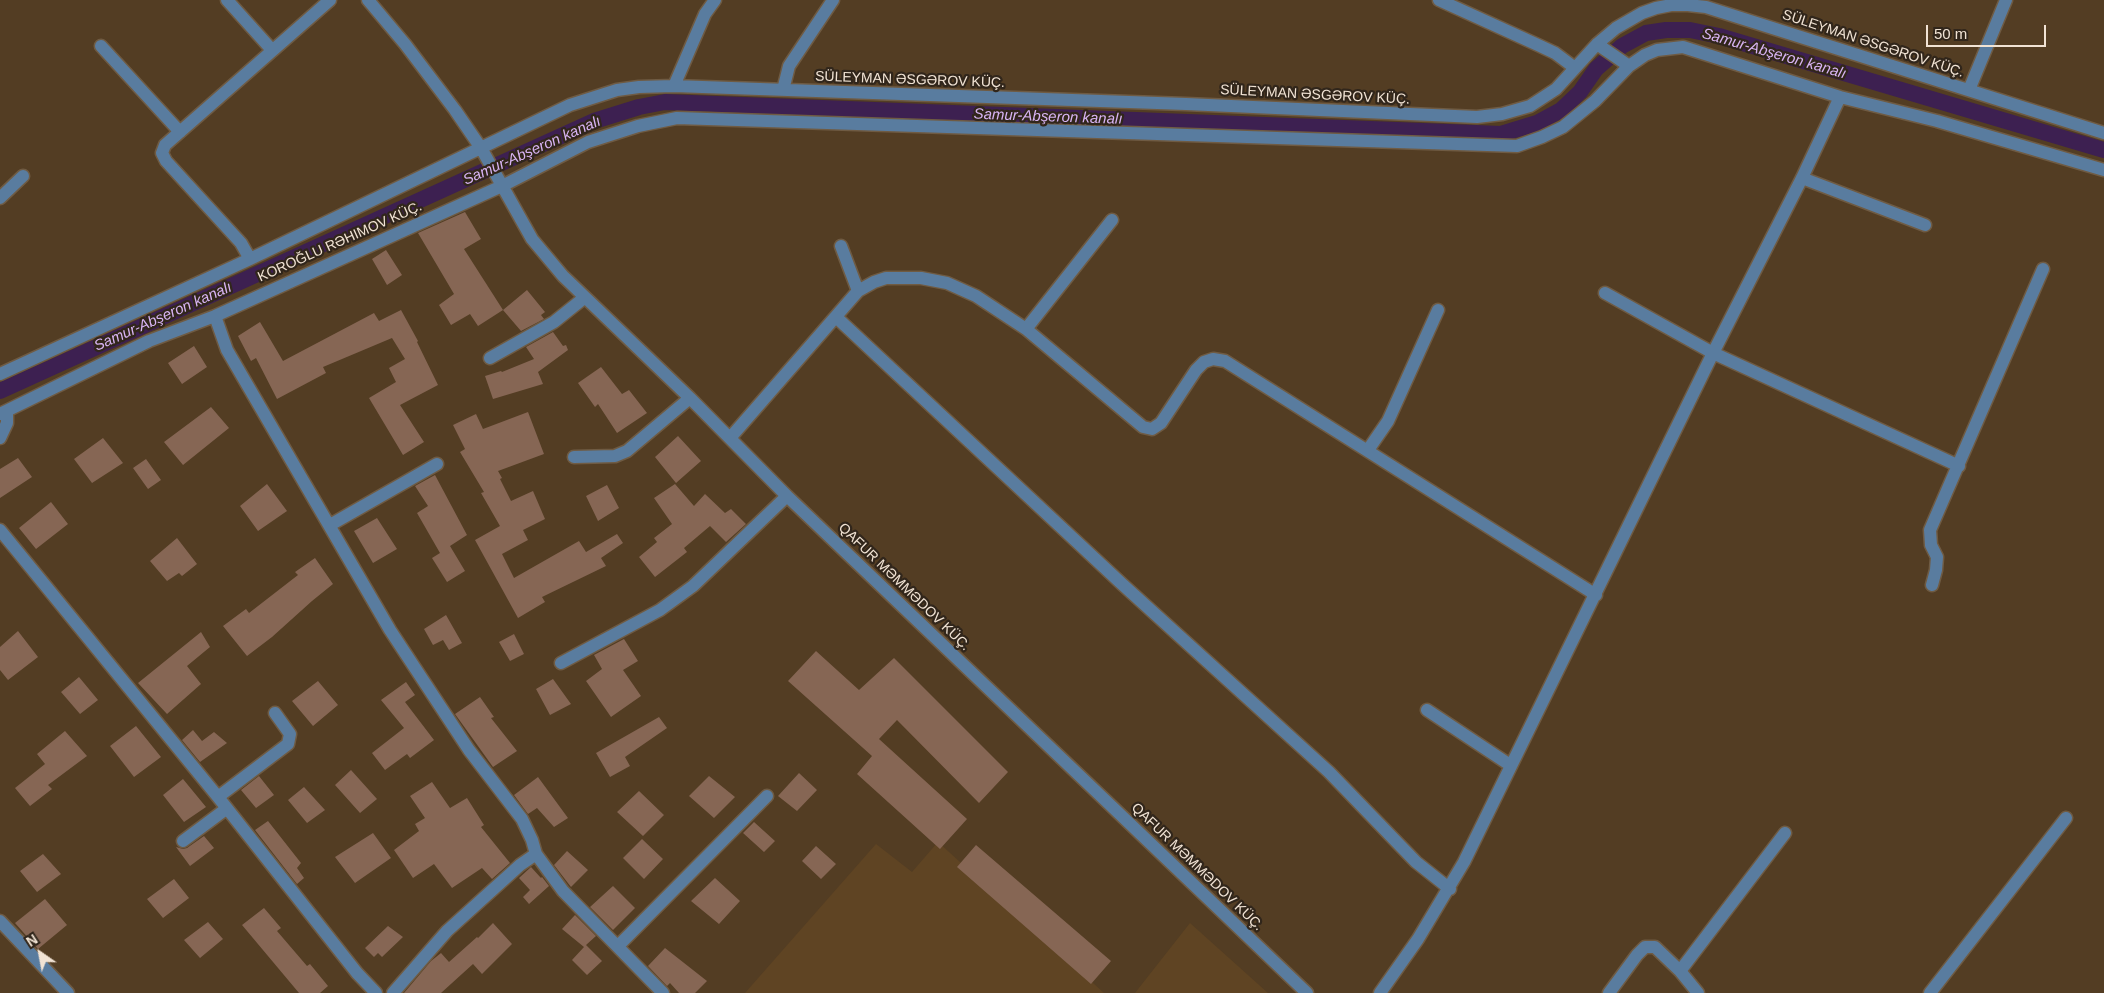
<!DOCTYPE html>
<meta charset="utf-8">
<style>
body{margin:0}
#map{position:relative;width:2104px;height:993px;overflow:hidden;background:#533d23;font-family:Helvetica,sans-serif}
canvas{display:block}
.north{position:absolute;left:15px;top:928px;width:50px;height:50px;-webkit-text-stroke:4px #31261b;paint-order:stroke;rotate:327deg;font-size:14px;font-weight:700;line-height:20px;text-align:center;color:#f1e3d4}
.north::after{content:'';display:block;margin:auto;width:18px;height:22px;background:#f1e3d4;clip-path:polygon(50% 0,100% 100%,50% 72%,0 100%)}
.scale{position:absolute;left:1926px;top:25px;width:120px;height:22px;box-sizing:border-box;border:2px solid #f1e3d4;border-top:0;padding-left:6px;font-size:15px;line-height:18px;white-space:nowrap;color:#f1e3d4;-webkit-text-stroke:4px #31261b;paint-order:stroke}
</style>
<div id="map">
<canvas width="2104" height="993"></canvas>
<div class="north">N</div>
<div class="scale">50 m</div>
</div>
<script>
const c = document.querySelector('canvas').getContext('2d');
c.lineJoin = 'round';
function fillPath(path, color) { c.fillStyle = color; c.fill(path, 'evenodd'); }
const toPath = rows => new Path2D(rows.map(r => 'M' + r).join(''));
function strokePath(path, color, width, dash) { c.strokeStyle = color; c.lineWidth = width; c.lineCap = dash ? 'butt' : 'round'; c.setLineDash(dash || []); c.stroke(path); }
function write(font, color, halo, rows, align = 'center') {
  c.font = font + ' Helvetica,sans-serif'; c.lineWidth = 4.5; c.setLineDash([]); c.textBaseline = 'middle'; c.strokeStyle = halo; c.fillStyle = color; for (const [text, x, y, turn = 0] of rows) {
    c.save(); c.translate(x, y); c.rotate((+turn || 0) * Math.PI / 180); c.textAlign = isNaN(turn) ? turn : align; if (halo) c.strokeText(text, 0, 0); c.fillText(text, 0, 0); c.restore();
  }
}
const built = toPath([
 [938,842,1104,993,745,993,876,844,912,872],
 [1190,923,1268,993,1135,993]
]);
const canal = toPath([
 [0,391,594,121,639,107,665,102,1501,134,1537,123,1561,110,1580,92,1596,69,1622,46,1646,33,1666,30,1690,30,1719,36,2104,150]
]);
const building = toPath([
 [465,212,481,239,464,249,503,310,478,326,470,314,451,325,439,305,454,294,418,233],
 [386,250,402,275,387,285,372,259],
 [527,290,545,312,541,315,544,319,521,331,503,310],
 [401,310,418,341,417,342,438,385,400,405,424,442,403,455,369,398,396,382,389,368,405,359,392,338,323,367,326,373,277,399,256,358,251,361,238,336,260,322,283,361,374,313,379,321],
 [553,332,563,346,566,345,568,350,538,372,543,384,493,399,485,376,501,371,502,372,534,359,526,347],
 [194,346,207,367,182,384,168,363],
 [601,367,622,394,629,390,647,413,617,433,598,404,595,407,578,383],
 [211,407,229,428,183,465,164,442],
 [528,412,544,454,498,471,502,478,500,479,511,501,533,491,545,519,523,530,528,540,502,554,514,578,579,541,586,552,617,534,623,543,601,558,606,566,542,597,545,602,518,618,475,540,500,526,481,493,484,492,460,452,465,449,453,425,476,414,483,429],
 [678,436,701,461,676,483,655,457],
 [103,438,123,463,92,483,74,459],
 [18,458,32,477,0,498,0,469],
 [146,459,161,480,148,489,133,468],
 [435,475,467,535,450,546,465,571,447,582,432,558,440,553,417,513,428,506,415,486],
 [267,484,287,511,258,531,240,506],
 [675,484,694,506,705,494,725,513,731,509,746,524,726,542,710,526,684,548,687,552,655,577,639,557,657,542,654,538,672,524,654,498],
 [607,485,619,508,598,521,586,496],
 [51,502,68,524,36,549,19,528],
 [377,518,397,549,373,563,354,531],
 [177,538,197,564,182,576,179,573,167,581,150,561],
 [315,558,333,584,312,601,272,637,247,656,223,626,246,609,249,613,298,575,295,572],
 [446,615,462,643,449,650,443,640,433,645,424,629],
 [18,631,38,657,8,680,0,670,0,647],
 [201,632,210,647,187,666,201,684,167,714,138,683],
 [514,634,524,654,510,661,499,642],
 [624,639,638,661,623,670,641,696,611,717,586,681,602,669,594,655],
 [816,651,859,690,894,658,1008,772,979,803,897,720,879,739,967,819,940,849,857,774,872,756,788,681],
 [79,677,98,700,80,714,61,692],
 [553,679,571,704,550,715,536,689],
 [318,681,338,705,313,726,292,701],
 [406,682,415,695,405,702,434,740,410,758,407,754,385,770,372,753,404,728,381,700],
 [480,697,494,717,491,718,517,751,493,767,455,714],
 [659,717,667,728,625,757,630,766,610,777,596,753],
 [136,726,161,757,134,777,110,746],
 [193,730,202,741,214,732,227,743,200,762,182,740],
 [65,731,87,756,48,785,52,789,30,806,15,788,45,764,37,754],
 [351,770,377,799,360,813,335,785],
 [799,773,817,790,797,811,778,796],
 [259,776,274,795,256,808,241,790],
 [709,776,735,797,714,818,689,796],
 [538,777,568,818,554,827,537,808,528,814,514,795],
 [183,779,206,807,184,822,163,795],
 [432,782,450,808,467,798,484,825,481,827,510,863,492,879,482,868,452,888,434,864,413,878,394,850,419,831,415,824,425,818,410,796],
 [304,787,325,810,307,823,288,800],
 [639,791,664,815,643,836,617,812],
 [268,821,301,863,297,868,304,878,297,884,255,830],
 [754,822,775,841,764,852,743,833],
 [373,833,391,858,355,883,335,857],
 [204,836,214,848,190,866,176,847,183,849,187,848],
 [642,839,663,859,644,879,623,858],
 [976,845,1111,961,1091,984,957,867],
 [816,846,836,864,821,879,802,861],
 [567,851,588,870,571,887,554,865],
 [43,854,61,874,37,892,20,871],
 [531,867,541,878,542,877,549,886,529,904,523,897,530,890,519,878],
 [715,878,740,901,719,924,691,901],
 [174,879,189,898,163,918,147,899],
 [613,886,635,908,613,930,590,907],
 [45,899,67,925,38,949,15,923],
 [264,908,281,928,277,931,307,966,310,964,328,986,320,993,299,993,242,925],
 [575,915,596,936,586,945,602,961,587,975,572,960,584,947,562,929],
 [208,922,223,939,200,958,184,940],
 [493,923,512,944,482,974,473,964,441,993,404,993,431,961,441,953,449,962,477,937,478,938],
 [388,926,403,937,382,957,378,953,374,957,365,948],
 [665,948,707,981,695,993,679,993,670,983,667,986,648,966]
]);
const minor = toPath([
 [227,0,272,50],
 [368,0,405,44,455,110,481,148,532,239,563,276,690,398,787,496,1307,993],
 [1439,0,1538,45,1555,53,1575,68],
 [1597,44,1629,66],
 [101,46,180,132],
 [674,86,705,14,715,0],
 [783,90,789,66,833,0],
 [1969,90,2006,0],
 [1802,178,1925,225],
 [0,198,23,176],
 [841,246,858,291],
 [250,259,241,243,166,161,162,153,165,145,330,0],
 [1605,293,1713,353,1959,466],
 [215,316,227,350,390,630,469,750,522,819,532,840,536,854,563,891,663,993],
 [836,317,1122,584,1329,772,1416,862,1450,889],
 [1026,329,1112,220],
 [490,358,554,322,584,298],
 [0,374,250,259,570,105,617,90,639,87,674,86,1186,104,1477,117,1502,114,1530,106,1556,89,1597,44,1616,28,1642,13,1656,8,1671,5,1688,5,1706,7,2104,133],
 [0,414,149,341,215,316,502,186,588,142,638,126,677,118,1517,146,1542,137,1563,127,1595,101,1629,66,1645,55,1657,50,1683,47,1840,97,1937,121,2104,170],
 [0,438,7,423,7,411],
 [730,438,858,291,874,282,886,278,921,278,947,283,976,296,1026,329,1143,427,1152,429,1161,423,1196,370,1204,362,1213,359,1225,361,1596,595],
 [1368,450,1388,421,1438,310],
 [574,457,615,456,627,451,690,398],
 [330,525,437,464],
 [0,530,218,797,357,973,376,993],
 [1932,585,1936,570,1937,557,1931,545,1930,530,2043,269],
 [561,663,660,610,693,586,787,496],
 [1427,710,1510,765],
 [218,797,288,744,290,734,275,713],
 [183,841,226,809],
 [0,921,68,993],
 [618,946,767,796],
 [1680,971,1785,833],
 [393,993,447,931,520,865,536,854],
 [1380,993,1418,939,1464,862,1713,353,1802,178,1840,97],
 [1609,993,1637,955,1645,947,1655,947,1680,971,1698,993],
 [1930,993,2066,818]
]);
const streetNames = [
 ["SÜLEYMAN ƏSGƏROV KÜÇ.",1873,44,18],
 ["SÜLEYMAN ƏSGƏROV KÜÇ.",910,80,2],
 ["SÜLEYMAN ƏSGƏROV KÜÇ.",1315,95,3],
 ["KOROĞLU RƏHIMOV KÜÇ.",340,242,-24],
 ["QAFUR MƏMMƏDOV KÜÇ.",904,587,44],
 ["QAFUR MƏMMƏDOV KÜÇ.",1197,867,44]
];
const waterNames = [
 ["Samur-Abşeron kanalı",1774,54,16],
 ["Samur-Abşeron kanalı",1048,117,2],
 ["Samur-Abşeron kanalı",532,151,-24],
 ["Samur-Abşeron kanalı",163,317,-24]
];
fillPath(built, '#5f4423');
strokePath(canal, '#3d2051', 16);
fillPath(building, '#866654');
strokePath(minor, '#6f5b43', 15);
strokePath(minor, '#597c9f', 12);
write('14px', '#f1e3d4', '#31261b', streetNames);
write('italic 15px', '#d8b4f4', '#31261b', waterNames);
</script>
